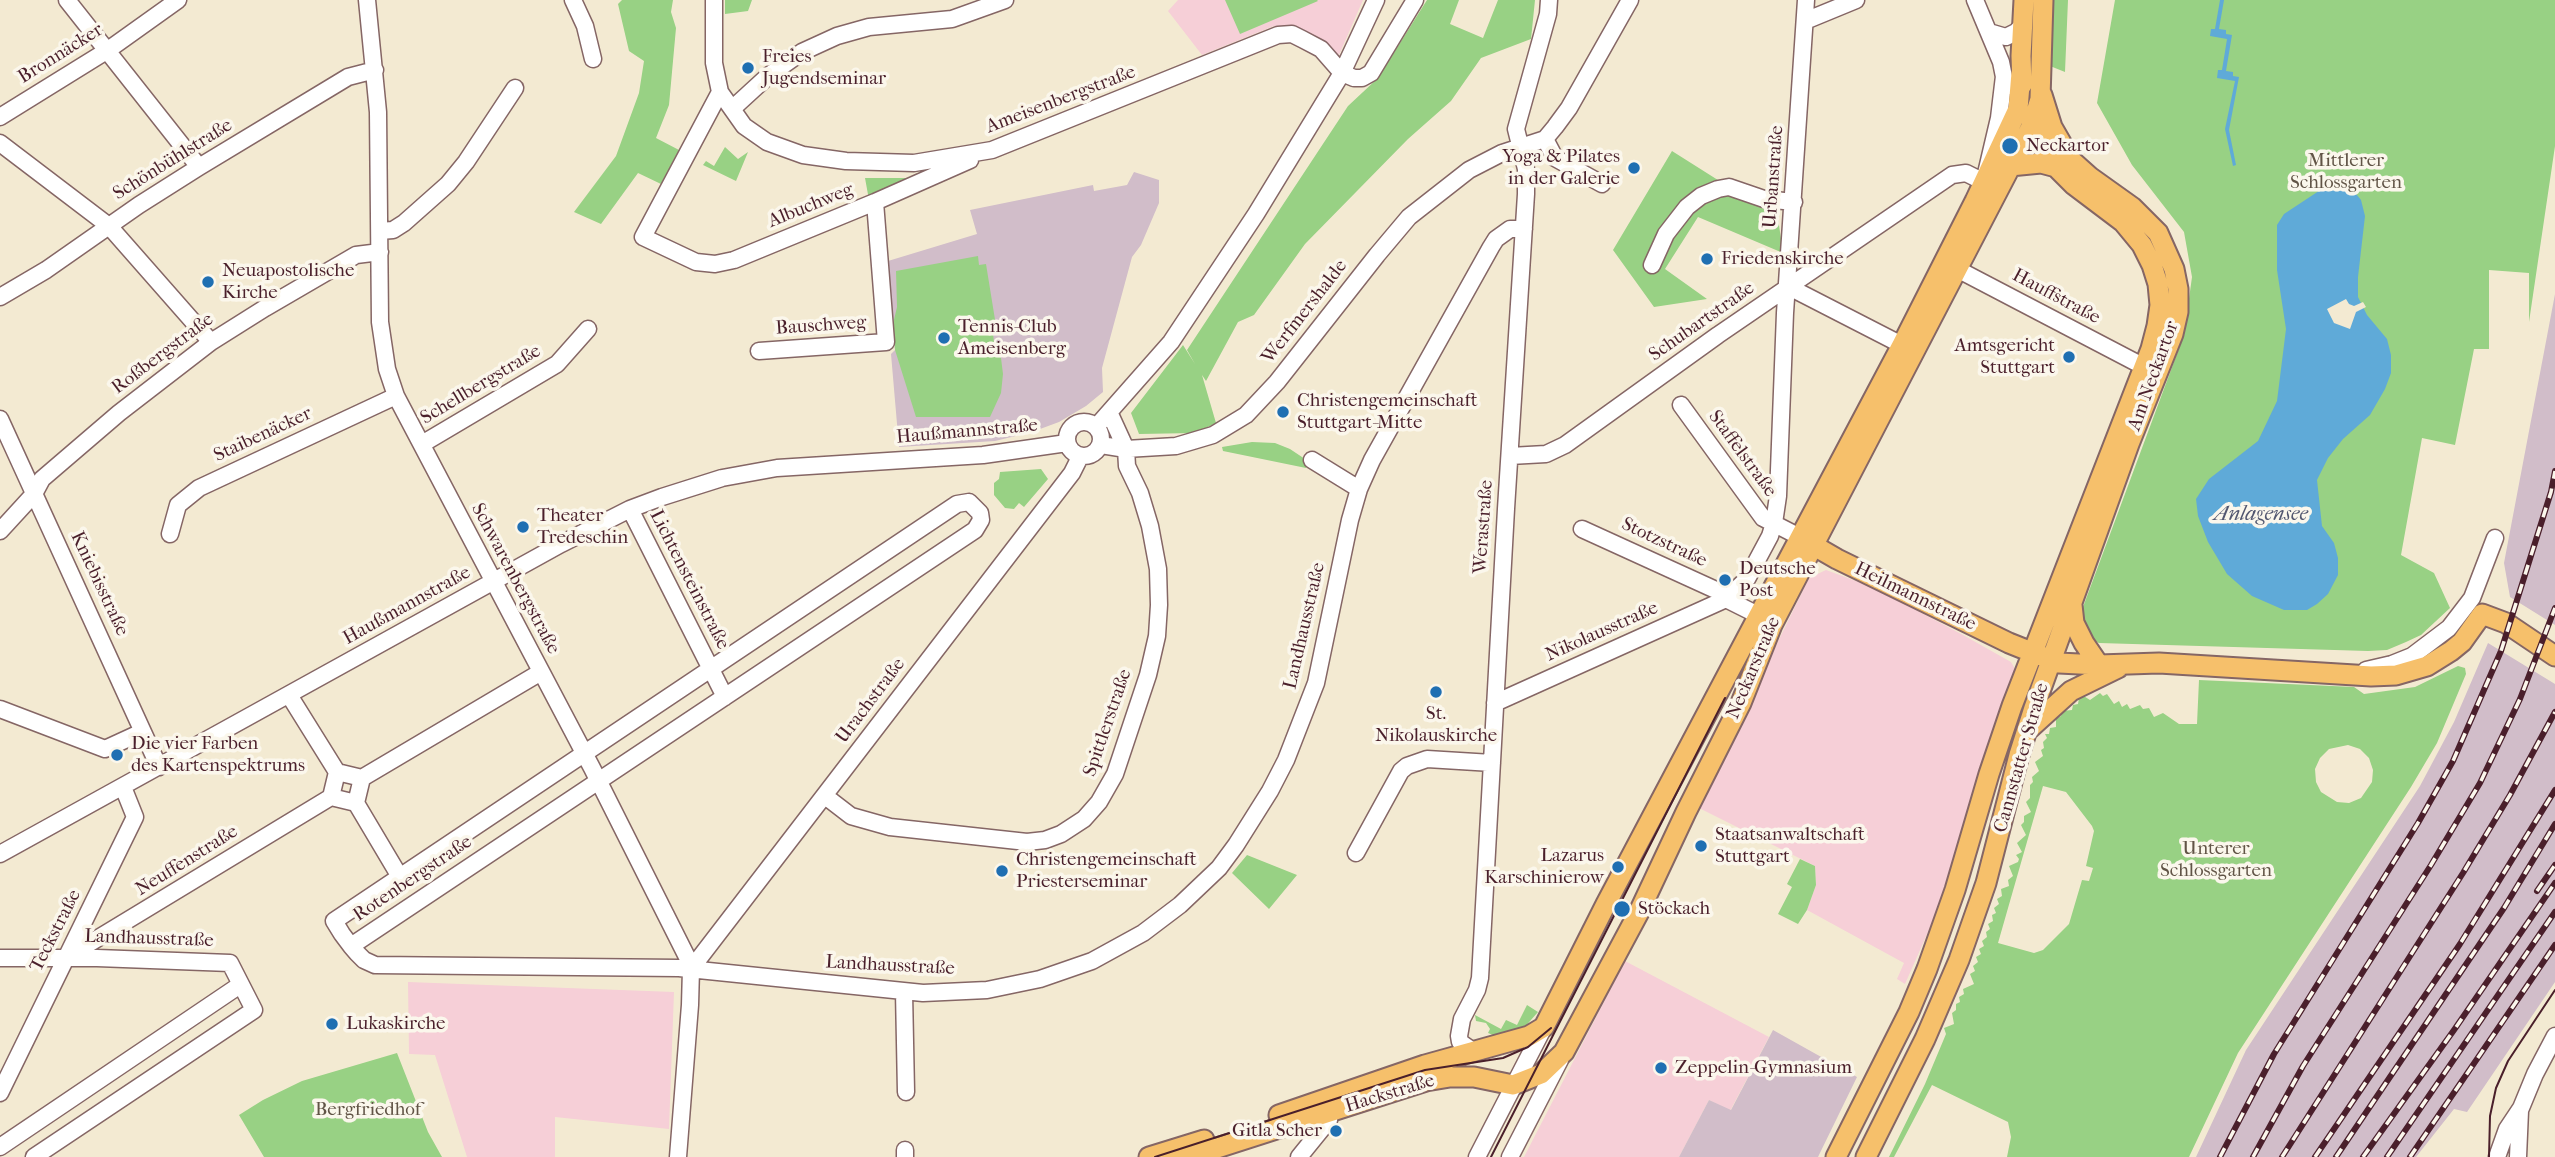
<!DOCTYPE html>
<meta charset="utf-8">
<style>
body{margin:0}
canvas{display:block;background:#f3ead2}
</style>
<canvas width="2555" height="1157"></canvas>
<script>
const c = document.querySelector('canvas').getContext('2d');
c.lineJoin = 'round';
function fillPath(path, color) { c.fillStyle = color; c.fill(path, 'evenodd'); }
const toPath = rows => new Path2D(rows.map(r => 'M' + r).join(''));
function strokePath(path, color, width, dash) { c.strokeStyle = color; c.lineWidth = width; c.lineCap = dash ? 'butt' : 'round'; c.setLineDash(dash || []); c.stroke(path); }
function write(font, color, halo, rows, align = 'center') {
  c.font = font + ' "IM FELL French Canon",serif'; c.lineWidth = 7; c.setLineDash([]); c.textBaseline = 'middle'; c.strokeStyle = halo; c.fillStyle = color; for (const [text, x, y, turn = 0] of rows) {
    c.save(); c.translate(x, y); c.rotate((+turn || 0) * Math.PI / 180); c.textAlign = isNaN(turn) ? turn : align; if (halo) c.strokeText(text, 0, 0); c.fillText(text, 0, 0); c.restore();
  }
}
const built = toPath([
 [1178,0,1363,0,1339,55,1274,26,1202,55,1168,11],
 [1826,570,1875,588,1963,635,2011,662,2014,667,2014,674,1979,777,1943,898,1905,984,1897,979,1904,963,1807,910,1816,885,1815,866,1697,807,1809,578],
 [1625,961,1769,1037,1730,1111,1709,1100,1679,1157,1524,1157],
 [408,982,674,992,669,1129,555,1117,555,1157,467,1157,435,1055,409,1054]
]);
const industrial = toPath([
 [1134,172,1159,180,1159,203,1141,245,1132,257,1102,368,1103,392,1086,406,1059,422,1032,432,995,441,899,447,891,354,895,350,888,261,977,234,970,210,1093,185,1094,191,1127,185],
 [2555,294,2555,625,2510,597,2504,563],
 [2488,643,2555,684,2555,982,2467,1112,2454,1109,2416,1157,2196,1157,2246,1050,2420,786,2454,722],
 [1773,1030,1857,1077,1818,1157,1679,1157,1709,1100,1731,1110]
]);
const green = toPath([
 [622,0,673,0,671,12,676,28,669,105,656,138,679,150,661,184,638,173,601,224,574,212,616,156,639,93,644,61,629,51,618,4],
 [725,0,752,0,748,11,725,14],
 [1225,0,1317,0,1318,1,1240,34],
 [1427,0,1459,0,1450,24,1483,38,1498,0,1535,0,1531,39,1481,58,1451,101,1408,139,1305,244,1254,315,1238,322,1206,381,1202,375,1216,423,1195,433,1139,434,1131,413,1183,345,1195,364,1187,350,1348,106,1378,78],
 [2052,0,2068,0,2065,72,2050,66],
 [2115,0,2555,0,2555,146,2529,322,2529,273,2489,270,2489,349,2474,349,2455,445,2422,438,2401,555,2434,573,2450,608,2421,635,2406,642,2387,650,2368,651,2099,643,2090,639,2080,615,2184,335,2192,277,2184,232,2132,165,2097,103],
 [725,147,738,159,748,152,736,181,703,165,706,161,714,166],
 [1672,151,1778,218,1783,253,1698,217,1665,269,1707,299,1654,307,1613,250],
 [865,178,909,178,911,179,869,200],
 [978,256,979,265,986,264,997,332,993,333,994,343,999,342,1003,374,1001,393,990,417,916,417,895,350,893,324,897,307,896,271],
 [1252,442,1275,443,1290,449,1308,461,1306,468,1223,451,1222,447],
 [1041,469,1048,479,1024,507,1019,503,1014,509,1005,508,994,495,994,483,999,479,1000,472],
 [2458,666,2465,668,2466,674,2437,743,2411,787,2238,1053,2189,1157,2007,1157,2011,1137,2008,1122,1932,1085,1894,1157,1889,1157,1925,1084,1946,1034,1944,1028,1954,1024,1952,1013,1956,1010,1956,1004,1960,1002,1959,997,1964,994,1963,989,1974,984,1970,974,1975,971,1973,966,1978,962,1976,957,1981,954,1979,949,1984,946,1982,941,1987,937,1986,932,1990,929,1988,924,1993,921,1992,915,1996,913,1994,908,1999,904,1997,899,2002,896,2001,889,2009,886,2008,880,2013,876,2009,866,2018,862,2019,859,2016,855,2022,852,2017,843,2026,835,2021,825,2024,822,2024,816,2031,812,2026,802,2030,798,2030,785,2033,782,2032,777,2039,771,2035,762,2043,756,2041,750,2044,748,2043,742,2047,738,2045,734,2049,734,2050,728,2056,727,2056,719,2061,716,2062,711,2072,710,2073,705,2078,704,2079,698,2082,695,2090,700,2100,693,2103,696,2107,694,2114,704,2119,701,2122,707,2127,704,2130,709,2140,705,2143,709,2149,708,2154,717,2163,713,2179,724,2197,724,2199,680,2354,687,2364,694,2415,687],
 [2348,745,2360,749,2369,758,2373,770,2372,782,2361,798,2349,803,2337,802,2321,792,2316,782,2315,769,2320,758,2329,749],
 [2043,786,2066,792,2092,826,2094,831,2086,866,2093,868,2089,881,2082,880,2069,924,2043,950,2034,953,1998,943],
 [1247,855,1297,875,1269,909,1232,873],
 [1800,859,1815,866,1816,885,1807,910,1798,924,1778,914,1792,887,1787,884],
 [1527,1005,1538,1012,1523,1029,1500,1035,1493,1035,1488,1033,1490,1029,1486,1023,1476,1021,1475,1015,1501,1029,1506,1020,1517,1025],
 [397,1053,428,1132,442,1157,264,1157,239,1115,263,1100,302,1081]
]);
const water = toPath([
 [2220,0,2224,0,2219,29,2226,30,2226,34,2232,35,2226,71,2233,72,2233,76,2239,77,2229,130,2236,165,2233,166,2225,129,2235,81,2217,78,2218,70,2222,70,2227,39,2210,36,2211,29,2215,29],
 [2337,179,2348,184,2361,200,2365,216,2358,277,2358,297,2367,315,2387,339,2391,355,2391,373,2385,389,2370,415,2343,439,2328,458,2317,480,2322,526,2334,543,2338,558,2338,575,2328,594,2317,604,2307,610,2284,610,2252,596,2227,574,2208,542,2198,516,2196,499,2209,479,2258,441,2277,401,2286,329,2277,270,2277,225,2284,214]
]);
const pier = toPath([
 [2346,299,2349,304,2354,306,2363,302,2366,307,2356,312,2350,329,2334,323,2327,309]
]);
const minor = toPath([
 [67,0,199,167],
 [367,0,378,112,380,322,387,369,396,396,592,768,687,957,691,969,690,1005,678,1157],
 [573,0,585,26,593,59],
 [714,0,714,63,720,92,744,126,767,142,803,155,846,161,914,163,992,150,1278,35,1292,34,1302,39,1321,49,1342,73,1354,78,1362,78,1371,73,1415,0],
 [1975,0,2001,62,2006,87],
 [1805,21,1856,0],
 [1989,32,2006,37,2016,32,2022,26],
 [720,92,643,237,696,262,715,264,734,260,875,202,970,160],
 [732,109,768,76,802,52,837,36,869,27,952,19,1005,0],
 [0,117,108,50,178,0],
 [1545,139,1555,158,1602,184],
 [0,143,109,226,211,342],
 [380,231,393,230,404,223,448,184,466,162,515,88],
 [1652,265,1666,234,1687,207,1701,196,1718,189,1729,187,1764,199,1794,202],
 [1957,269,2135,362],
 [1789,287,1902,345],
 [0,297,46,270,139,205,199,167,348,77,375,70],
 [759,351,886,342,875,202],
 [1681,405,1763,518,1800,537],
 [0,419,159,767],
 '1067 439a17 17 0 1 1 34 0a17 17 0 1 1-34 0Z',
 [1096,427,1171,342,1256,214,1342,73,1376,0],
 [422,444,557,364,588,329],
 [1101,445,1126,449,1176,446,1213,435,1246,415,1277,382,1377,255,1409,217,1469,170,1502,153,1545,139,1555,127,1569,108,1630,0],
 [1510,456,1546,454,1565,445,1718,335,1952,175,1966,173,1984,182,1999,118,2004,76],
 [1312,460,1359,489],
 [630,509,725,697],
 [1582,529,1718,591,1726,599,1758,615],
 [0,531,34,494,42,479,119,413,211,342,265,308,356,255,380,252],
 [170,534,178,505,199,488,396,396],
 [2366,670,2392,664,2412,656,2449,628,2472,598,2495,538],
 [289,695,337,772],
 [1495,703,1726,599,1747,579,1770,536,1774,523,1778,496,1785,313,1806,0],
 [0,709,105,749,142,732],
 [337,772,362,778,356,803,331,797,337,772],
 [362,778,541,672],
 [825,796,851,816,890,827,1027,842,1045,840,1061,834,1084,819,1099,802,1115,774,1148,675,1157,636,1159,605,1158,569,1150,526,1140,493,1127,466,1126,449,1110,414],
 [356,803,400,877],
 [1356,853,1401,771,1407,766,1427,759,1492,763],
 [0,854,561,544,630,509,662,497,722,478,777,468,983,455,1067,443],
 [351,946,975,530,981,520,980,513,969,502,957,504,334,921,342,934,351,946,357,953,364,960,375,965,679,968,923,993,987,990,1040,979,1092,961,1143,933,1180,905,1219,868,1236,845,1270,791,1286,760,1316,683,1350,520,1359,489,1372,460,1491,247,1496,239,1510,229,1524,229],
 [67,957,331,797],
 [0,958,97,958,230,963,254,1010,34,1157],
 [691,969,1072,473,1080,457],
 [904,992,906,1092],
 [1473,1051,1460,1042,1459,1036,1462,1019,1477,990,1480,978,1506,509,1526,194,1526,169,1516,129,1548,14,1549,0],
 [0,1093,135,817,123,787],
 [0,1147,240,985],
 [905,1150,905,1157],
 [1299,1157,1329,1120,1330,1112],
 [1477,1157,1544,1027],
 [1510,1157,1560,1060],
 [2497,1157,2507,1129,2521,1108,2535,1074,2555,1036],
 [2518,1157,2520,1111]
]);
const major = toPath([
 [2022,85,2021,56,2024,0],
 [2010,166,2041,163,2056,167],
 [1804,540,1837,559,2009,643,2059,663,2099,665,2159,663,2371,676,2396,675,2427,666,2451,651,2462,642,2482,614,2506,623,2555,656],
 [2072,605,2074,623,2084,643,2099,665],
 [2028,730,2071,691,2118,668],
 [1279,1115,1425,1065,1529,1036,1544,1027,1606,904,1902,345,1975,201,2018,109,2021,73],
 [1149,1157,1204,1140],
 [1189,1157,1426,1081,1450,1077,1474,1077,1513,1085,1541,1074,1564,1052,1639,912,1686,812,1741,703,1772,625,2032,125,2040,99,2043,0],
 [1836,1157,1909,1012,1927,969,1955,890,1989,774,2012,706,2151,349,2157,326,2160,305,2158,284,2152,265,2142,245,2123,222,2074,185,2056,167,2037,138,2030,118],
 [1866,1157,1925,1039,1959,960,1986,883,2019,755,2034,708,2129,444,2173,334,2178,312,2178,289,2174,269,2158,233,2132,207,2090,177,2071,160,2052,127,2042,95]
]);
const tram = toPath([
 [1155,1157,1425,1070,1503,1058,1528,1047,1551,1028],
 [1491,1157,1725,698],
 [2489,1157,2490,1116,2496,1088,2508,1061,2555,990]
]);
const rail = toPath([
 [2537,891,2555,865],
 [2220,1157,2274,1054,2418,823,2453,761,2501,651,2551,492,2555,471],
 [2253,1157,2303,1066,2431,865,2480,783,2520,699,2555,608],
 [2282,1157,2463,873,2510,795,2555,712],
 [2315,1157,2460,944,2555,790],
 [2336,1157,2504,908,2555,824],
 [2363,1157,2454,1030,2555,883],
 [2387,1157,2555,912],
 [2410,1157,2555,945]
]);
const markers = [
 [748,68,7,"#1f6fb2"],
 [2010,146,9,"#1f6fb2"],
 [1634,168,7,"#1f6fb2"],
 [1707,259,7,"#1f6fb2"],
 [208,282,7,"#1f6fb2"],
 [944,338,7,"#1f6fb2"],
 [2069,357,7,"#1f6fb2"],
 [1283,412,7,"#1f6fb2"],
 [523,527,7,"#1f6fb2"],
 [1725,580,7,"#1f6fb2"],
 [1436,692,7,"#1f6fb2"],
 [117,755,7,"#1f6fb2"],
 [1701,846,7,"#1f6fb2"],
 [1618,867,7,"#1f6fb2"],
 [1002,871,7,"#1f6fb2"],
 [1622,909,9,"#1f6fb2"],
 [332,1024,7,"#1f6fb2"],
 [1661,1068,7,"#1f6fb2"],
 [1336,1131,7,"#1f6fb2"]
];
const streetNames = [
 ["Bronnäcker",61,54,-32],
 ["Ameisenbergstraße",1061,100,-21],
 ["Schönbühlstraße",173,160,-32],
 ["Urbanstraße",1774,177,-86],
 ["Albuchweg",811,206,-22],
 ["Hauffstraße",2056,297,28],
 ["Werfmershalde",1305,312,-52],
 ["Schubartstraße",1702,322,-35],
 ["Bauschweg",821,326,-4],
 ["Roßbergstraße",163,354,-37],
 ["Am Neckartor",2154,376,-70],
 ["Schellbergstraße",481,385,-31],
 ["Haußmannstraße",967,432,-5],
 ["Staibenäcker",263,435,-25],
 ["Staffelstraße",1742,454,54],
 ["Werastraße",1484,527,-86],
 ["Stotzstraße",1664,543,25],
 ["Schwarenbergstraße",515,579,62],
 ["Lichtensteinstraße",689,580,63],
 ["Kniebisstraße",99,584,65],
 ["Heilmannstraße",1915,597,26],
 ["Haußmannstraße",407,606,-29],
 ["Landhausstraße",1305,626,-77],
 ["Nikolausstraße",1602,632,-24],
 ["Neckarstraße",1754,668,-67],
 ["Urachstraße",871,701,-53],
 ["Spittlerstraße",1108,723,-71],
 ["Cannstatter Straße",2022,758,-74],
 ["Neuffenstraße",187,861,-32],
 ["Rotenbergstraße",413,879,-34],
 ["Teckstraße",56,931,-63],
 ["Landhausstraße",149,939,2],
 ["Landhausstraße",890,966,3],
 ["Hackstraße",1390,1094,-17]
];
const poiNames = [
 ["Freies",762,57],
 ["Jugendseminar",762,79],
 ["Neckartor",2026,146],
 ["Yoga & Pilates",1620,157,"right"],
 ["in der Galerie",1620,179,"right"],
 ["Friedenskirche",1721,259],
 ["Neuapostolische",222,271],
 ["Kirche",222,293],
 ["Tennis-Club",958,327],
 ["Ameisenberg",958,349],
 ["Amtsgericht",2055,346,"right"],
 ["Stuttgart",2055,368,"right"],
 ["Christengemeinschaft",1297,401],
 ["Stuttgart-Mitte",1297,423],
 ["Theater",537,516],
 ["Tredeschin",537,538],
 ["Deutsche",1739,569],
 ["Post",1739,591],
 ["St.",1436,714,"center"],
 ["Nikolauskirche",1436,736,"center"],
 ["Die vier Farben",131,744],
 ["des Kartenspektrums",131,766],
 ["Staatsanwaltschaft",1715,835],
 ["Stuttgart",1715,857],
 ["Lazarus",1604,856,"right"],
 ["Karschinierow",1604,878,"right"],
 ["Christengemeinschaft",1016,860],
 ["Priesterseminar",1016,882],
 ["Stöckach",1638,909],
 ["Lukaskirche",346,1024],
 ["Zeppelin-Gymnasium",1675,1068],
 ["Gitla Scher",1322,1131,"right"]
];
const parkNames = [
 ["Mittlerer",2346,161],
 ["Schlossgarten",2346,183],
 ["Unterer",2216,849],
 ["Schlossgarten",2216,871],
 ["Bergfriedhof",368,1110]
];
const waterNames = [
 ["Anlagensee",2261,515]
];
fillPath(built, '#f6cfd7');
fillPath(industrial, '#d1bdc9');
fillPath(green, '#98d184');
fillPath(water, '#5faad8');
fillPath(pier, '#f3ead2');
strokePath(minor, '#856665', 19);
strokePath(major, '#856665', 23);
strokePath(minor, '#fff', 16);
strokePath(major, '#f6c06b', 19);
strokePath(tram, '#4a1f2b', 2);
strokePath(rail, '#4a1f2b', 6);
strokePath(rail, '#fbf7ec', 3.5, [10]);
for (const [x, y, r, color] of markers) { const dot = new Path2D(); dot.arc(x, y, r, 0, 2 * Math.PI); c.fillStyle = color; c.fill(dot); strokePath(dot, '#fbf7ec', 2.5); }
write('19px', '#4a1f2b', '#fbf7ec', streetNames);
write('19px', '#4a1f2b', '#fbf7ec', poiNames, 'left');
write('19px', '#615446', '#fbf7ec', parkNames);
write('italic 21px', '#525770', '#fbf7ec', waterNames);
</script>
